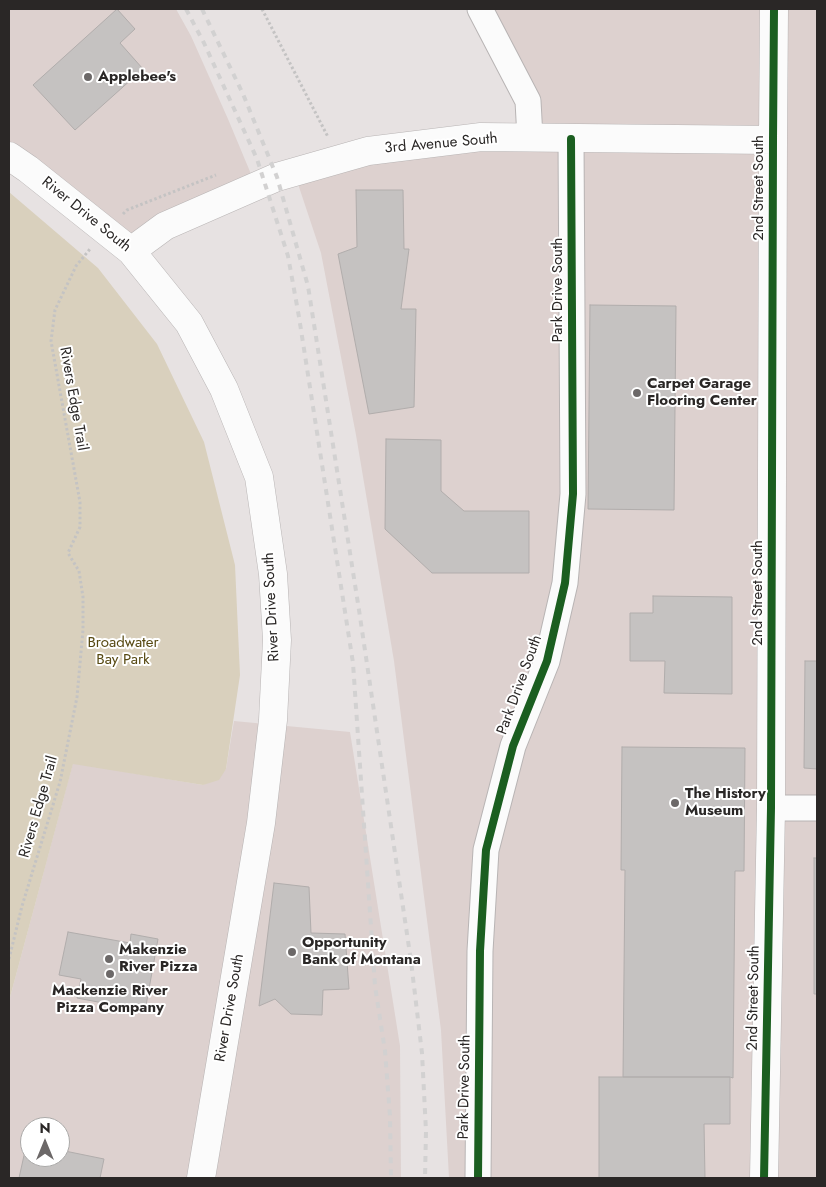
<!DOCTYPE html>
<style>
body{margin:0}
#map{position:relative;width:826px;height:1187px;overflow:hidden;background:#e7e2e2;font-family:Jost,sans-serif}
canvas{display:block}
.frame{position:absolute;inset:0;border:10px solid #2a2726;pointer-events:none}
.north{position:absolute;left:20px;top:1117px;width:50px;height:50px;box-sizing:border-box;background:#fff;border:1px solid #aaa9a8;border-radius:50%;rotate:0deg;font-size:14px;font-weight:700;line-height:20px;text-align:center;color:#2a2726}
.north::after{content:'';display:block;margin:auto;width:18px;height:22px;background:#6c6868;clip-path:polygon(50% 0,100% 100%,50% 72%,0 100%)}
</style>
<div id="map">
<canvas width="826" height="1187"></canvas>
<div class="frame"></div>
<div class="north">N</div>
</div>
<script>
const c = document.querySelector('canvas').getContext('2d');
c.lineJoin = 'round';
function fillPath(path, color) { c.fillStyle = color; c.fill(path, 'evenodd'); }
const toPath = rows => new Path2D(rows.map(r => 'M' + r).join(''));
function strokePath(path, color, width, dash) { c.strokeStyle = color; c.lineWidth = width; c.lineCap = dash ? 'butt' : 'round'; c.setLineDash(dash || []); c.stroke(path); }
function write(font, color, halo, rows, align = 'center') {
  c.font = font + ' Jost,sans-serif'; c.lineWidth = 4; c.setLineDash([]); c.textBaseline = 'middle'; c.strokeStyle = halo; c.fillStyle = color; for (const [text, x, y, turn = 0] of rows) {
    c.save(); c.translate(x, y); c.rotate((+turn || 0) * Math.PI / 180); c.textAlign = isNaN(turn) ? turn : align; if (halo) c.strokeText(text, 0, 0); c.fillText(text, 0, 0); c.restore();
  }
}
const built = toPath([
 [9,9,176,9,191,36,228,119,256,186,131,251,9,156],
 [480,9,817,9,817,1178,449,1178,441,1030,394,661,356,435,321,253,294,172,529,138],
 [234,721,350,732,400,1046,401,1178,9,1178,9,1001,73,763,203,785,226,769],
 [30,1127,60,1127,60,1157,30,1157]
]);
const green = toPath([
 [9,192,98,268,157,344,204,442,235,565,240,675,226,769,219,780,203,785,73,764,9,1001]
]);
const building = toPath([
 [117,9,135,29,120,43,143,69,75,130,33,85,117,9],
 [356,190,403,190,404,249,409,249,401,309,416,309,414,407,369,414,338,254,357,247,356,190],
 [590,305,676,306,674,510,588,509,590,305],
 [386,439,441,440,441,491,464,511,529,511,529,573,432,573,385,529,386,439],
 [653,596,732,597,732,694,664,693,665,661,630,661,630,613,653,613,653,596],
 [805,661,817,661,817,769,804,768,805,661],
 [622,747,745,748,744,871,735,871,733,1078,730,1077,623,1077,625,870,621,870,622,747],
 [814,858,817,858,817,994,814,994,814,858],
 [274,883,309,887,311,933,345,934,349,989,323,990,322,1015,291,1014,275,999,259,1006,274,883],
 [68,932,130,943,131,934,158,939,145,1011,77,998,81,979,59,975,68,932],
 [599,1077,730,1077,730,1124,704,1124,705,1178,599,1178,599,1077],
 [27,1142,30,1143,30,1157,60,1157,60,1150,104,1159,100,1178,19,1178,27,1142]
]);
const path = toPath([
 [262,9,328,137],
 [123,214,127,210,216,175],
 [9,959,22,906,60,782,77,697,83,630,83,597,79,571,68,553,80,527,80,502,51,341,55,310,76,266,90,249]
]);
const street = toPath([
 [480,9,528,101,530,138],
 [771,808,817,808],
 [478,1178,480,951,486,850,513,746,547,661,565,583,573,494,571,139]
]);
const secondary = toPath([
 [9,156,28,169,131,251,189,323,224,389,259,477,273,574,277,640,273,720,261,823,201,1178],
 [131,251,165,226,277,177,368,151,481,137,773,140],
 [764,1178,771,808,773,140,774,9]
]);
const rail = toPath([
 [186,9,204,43,257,159,288,256,299,317,353,663,375,986,385,1051,390,1116,391,1178],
 [202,9,243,94,277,177,308,286,359,610,411,961,422,1053,426,1131,425,1178]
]);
const cycleway = toPath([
 [478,1178,480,951,486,850,513,746,547,661,565,583,573,494,571,139],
 [764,1178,771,808,773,140,774,9]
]);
const markers = [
 [88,77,5,"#6c6868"],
 [637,393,5,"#6c6868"],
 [675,803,5,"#6c6868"],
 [292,952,5,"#6c6868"],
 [109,959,5,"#6c6868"],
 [110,974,5,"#6c6868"]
];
const poiNames = [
 ["Applebee's",98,77],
 ["Carpet Garage",647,384],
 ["Flooring Center",647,401],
 ["The History",685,794],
 ["Museum",685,811],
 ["Opportunity",302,943],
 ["Bank of Montana",302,960],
 ["Makenzie",119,950],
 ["River Pizza",119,967],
 ["Mackenzie River",110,991,"center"],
 ["Pizza Company",110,1008,"center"]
];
const streetNames = [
 ["3rd Avenue South",441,144,-5],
 ["2nd Street South",759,188,-90],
 ["River Drive South",86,215,39],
 ["Park Drive South",558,290,-90],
 ["Rivers Edge Trail",73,399,80],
 ["2nd Street South",758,593,-90],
 ["River Drive South",272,607,-93],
 ["Park Drive South",520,685,-70],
 ["Rivers Edge Trail",39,807,-74],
 ["2nd Street South",754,998,-89],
 ["River Drive South",230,1008,-80],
 ["Park Drive South",465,1087,-89]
];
const parkNames = [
 ["Broadwater",123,643],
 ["Bay Park",123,660]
];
fillPath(built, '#ddd1cf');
fillPath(green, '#d9d0bd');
fillPath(building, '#c5c2c1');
strokePath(building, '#b1adac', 1);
strokePath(street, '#b8b4b4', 27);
strokePath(secondary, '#b8b4b4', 29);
strokePath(path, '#c4c3c3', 3, [2.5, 2.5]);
strokePath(street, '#fbfbfb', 25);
strokePath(secondary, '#fbfbfb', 28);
strokePath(rail, '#d2d1d1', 4, [6, 6]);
strokePath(cycleway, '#1b5e20', 8);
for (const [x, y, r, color] of markers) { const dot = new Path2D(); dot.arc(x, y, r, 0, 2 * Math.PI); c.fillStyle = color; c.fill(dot); strokePath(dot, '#fff', 2); }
write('bold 15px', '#2a2726', '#fff', poiNames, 'left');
write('15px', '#2a2726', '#fff', streetNames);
write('15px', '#574912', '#fff', parkNames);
</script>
